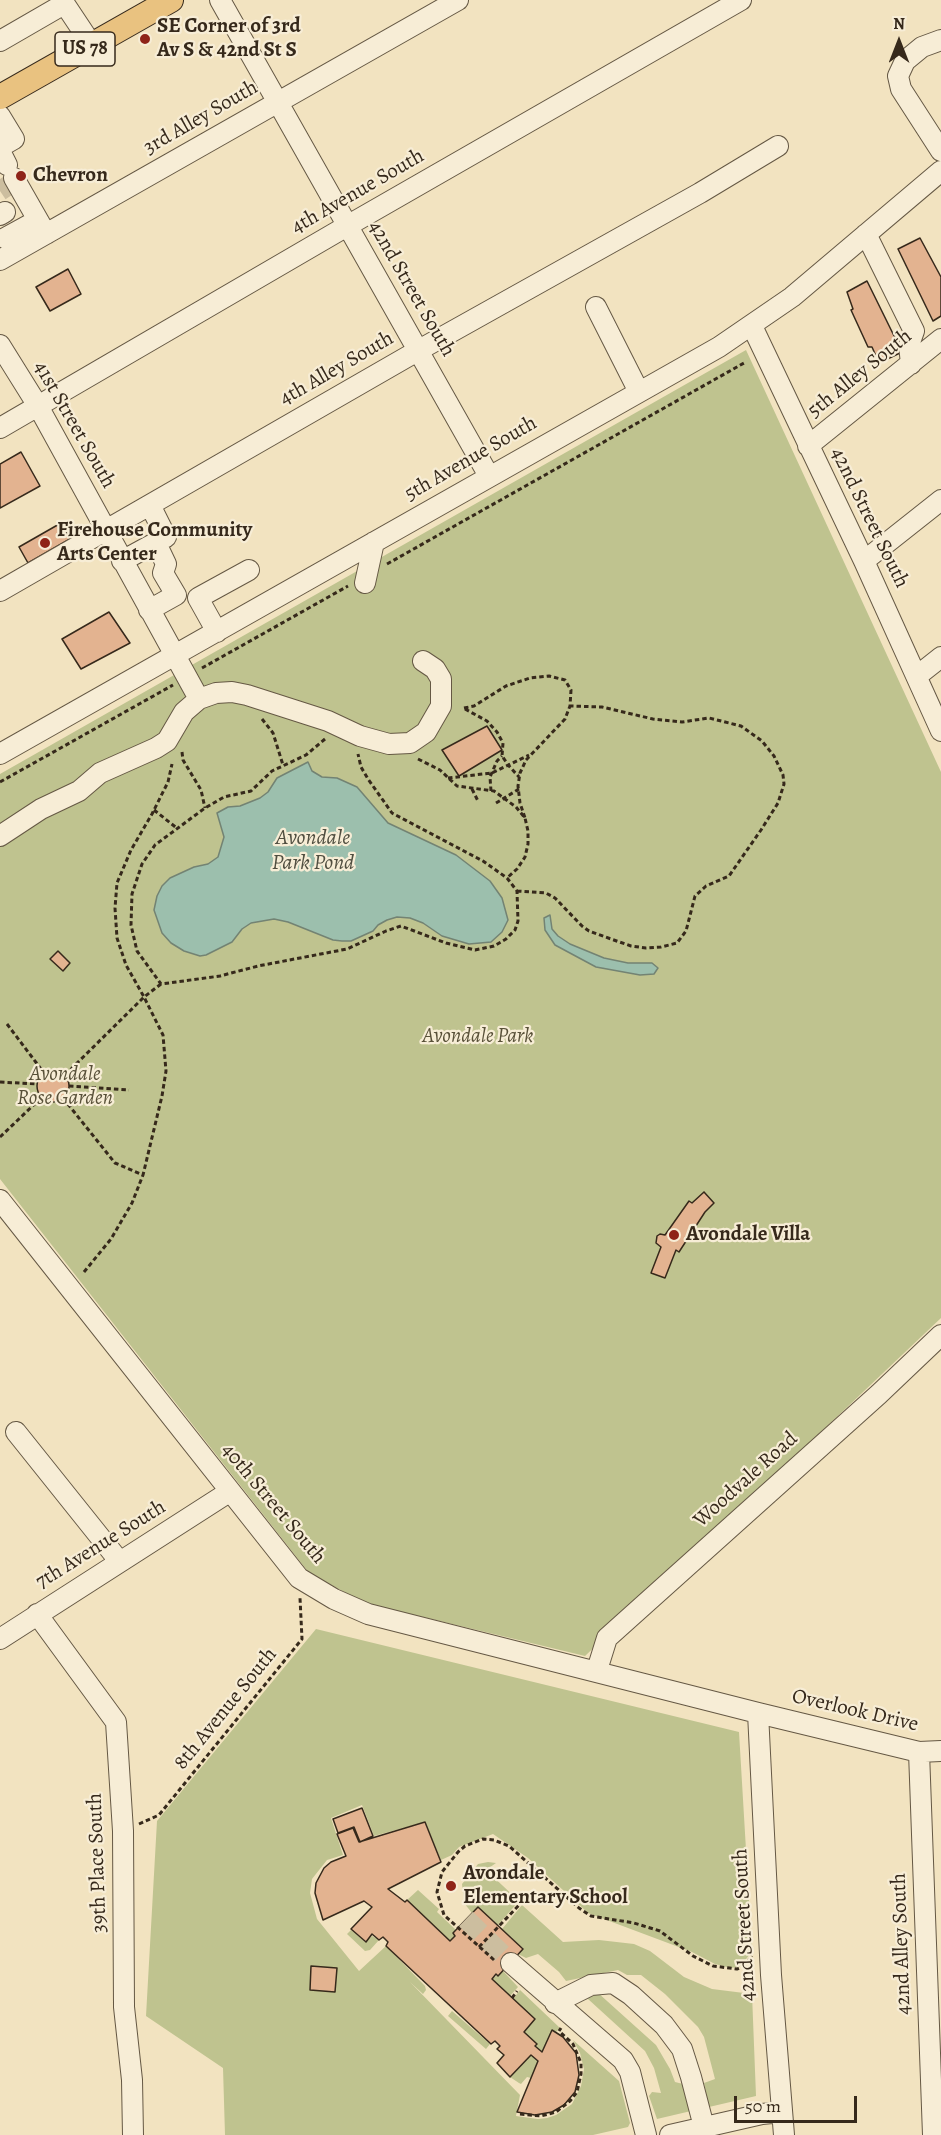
<!DOCTYPE html>
<style>
body{margin:0}
#map{position:relative;width:941px;height:2135px;overflow:hidden;background:#f2e3c0;font-family:Alegreya,serif}
canvas{display:block}
.north{position:absolute;left:869px;top:12px;width:60px;height:60px;-webkit-text-stroke:4px #f7edd6;paint-order:stroke;rotate:0deg;font-size:16px;font-weight:700;line-height:24px;text-align:center;color:#36291b}
.north::after{content:'';display:block;margin:auto;width:21px;height:27px;background:#36291b;clip-path:polygon(50% 0,100% 100%,50% 72%,0 100%)}
.scale{position:absolute;left:734px;top:2096px;width:123px;height:27px;box-sizing:border-box;border:3px solid #36291b;border-top:0;padding-left:8px;font-size:18px;line-height:21px;white-space:nowrap;color:#36291b;-webkit-text-stroke:4px #f7edd6;paint-order:stroke}
</style>
<div id="map">
<canvas width="941" height="2135"></canvas>
<div class="north">N</div>
<div class="scale">50 m</div>
</div>
<script>
const c = document.querySelector('canvas').getContext('2d');
c.lineJoin = 'round';
function fillPath(path, color) { c.fillStyle = color; c.fill(path, 'evenodd'); }
const toPath = rows => new Path2D(rows.map(r => 'M' + r).join(''));
function strokePath(path, color, width, dash) { c.strokeStyle = color; c.lineWidth = width; c.lineCap = dash ? 'butt' : 'round'; c.setLineDash(dash || []); c.stroke(path); }
function write(font, color, halo, rows, align = 'center') {
  c.font = font + ' Alegreya,serif'; c.lineWidth = 4.5; c.setLineDash([]); c.textBaseline = 'middle'; c.strokeStyle = halo; c.fillStyle = color; for (const [text, x, y, turn = 0] of rows) {
    c.save(); c.translate(x, y); c.rotate((+turn || 0) * Math.PI / 180); c.textAlign = isNaN(turn) ? turn : align; if (halo) c.strokeText(text, 0, 0); c.fillText(text, 0, 0); c.restore();
  }
}
const green = toPath([
 [746,350,941,772,941,1318,585,1656,365,1603,309,1573,0,1179,0,774],
 [316,1629,739,1732,752,1951,741,1966,731,1968,715,1964,692,1952,588,1913,528,1858,493,1834,459,1847,452,1855,441,1860,425,1822,374,1836,362,1805,331,1818,343,1855,327,1860,312,1879,310,1893,317,1919,359,1971,386,1946,425,1986,426,1990,423,1994,410,1982,520,2095,516,2116,538,2119,547,2118,556,2115,572,2104,581,2086,584,2069,580,2053,573,2040,619,2081,630,2123,628,2127,593,2135,225,2135,223,2068,146,2016,157,1821],
 [488,1862,496,1863,486,1870,519,1901,498,1925,478,1907,472,1913,464,1903,462,1884,478,1864],
 [418,1890,439,1909,437,1912,456,1930,455,1936,450,1941,407,1900],
 [522,1905,563,1942,599,1940,634,1944,650,1951,684,1977,712,1989,752,1994,756,2096,709,2107,704,2083,715,2079,704,2037,698,2027,665,1994,641,1975,627,1975,618,1970,566,1981,559,1972,538,1954,526,1958,518,1954,523,1948,502,1929],
 [351,1930,365,1942,372,1936,379,1940,370,1950,365,1951,347,1934],
 [503,1971,518,1987,510,1996,492,1979],
 [520,1990,560,2028,556,2032,552,2030,542,2052,535,2046,536,2043,524,2032,535,2019,513,1999],
 [597,1992,656,2045,670,2069,675,2082,687,2085,691,2111,657,2119,649,2096,652,2092,661,2093,654,2068,645,2051,588,1999,576,2002],
 [452,2011,490,2044,486,2049,448,2016],
 [531,2055,538,2061,531,2078,527,2077,521,2084,519,2083,510,2077]
]);
const water = toPath([
 [308,762,312,771,322,777,337,778,357,787,388,823,456,855,490,881,502,898,508,920,502,932,491,942,469,944,442,936,423,923,410,918,397,917,387,920,378,925,373,931,351,941,342,941,333,940,288,922,274,919,251,923,242,929,232,942,206,955,200,956,184,951,171,943,162,933,154,910,157,896,162,886,170,878,194,867,208,864,218,857,224,837,217,813,228,807,240,806,260,798,268,792,277,778,308,762],
 [550,915,552,929,558,936,570,944,604,958,628,963,652,963,658,968,654,974,640,975,596,967,555,945,545,930,544,918,550,915]
]);
const building = toPath([
 [920,238,941,277,941,316,933,321,898,249,920,238],
 [68,269,81,294,50,311,36,287,68,269],
 [867,281,902,352,879,363,872,347,868,347,851,310,853,309,847,292,867,281],
 [21,452,40,486,0,508,0,464,21,452],
 [61,523,70,539,28,563,19,547,61,523],
 [109,612,130,643,81,669,62,639,109,612],
 [487,726,502,750,459,776,442,750,487,726],
 [58,951,70,963,63,971,50,959,58,951],
 '37 1086a16 16 0 1 1 32 0a16 16 0 1 1-32 0Z',
 [704,1192,714,1203,705,1212,679,1252,676,1250,665,1278,651,1273,661,1247,656,1243,657,1236,660,1234,665,1235,689,1201,692,1203,704,1192],
 [362,1808,373,1836,360,1842,354,1827,338,1833,333,1819,362,1808],
 [425,1822,441,1862,388,1889,405,1902,407,1900,450,1941,455,1936,453,1933,478,1907,523,1949,498,1976,496,1974,492,1979,535,2019,524,2032,537,2044,535,2046,542,2052,552,2030,563,2037,576,2053,579,2075,575,2092,564,2105,552,2112,535,2115,517,2112,538,2061,531,2055,510,2077,497,2063,504,2055,497,2049,500,2046,495,2041,491,2044,386,1946,388,1942,383,1937,379,1940,372,1934,366,1942,351,1929,372,1907,364,1901,323,1920,315,1893,316,1883,324,1868,331,1862,346,1856,337,1834,353,1828,359,1842,425,1822],
 [311,1966,337,1968,335,1992,310,1990,311,1966]
]);
const minorTunnel = toPath([
 [0,191,9,185],
 [466,1919,511,1963]
]);
const path = toPath([
 [387,564,744,363],
 [202,668,348,586],
 [464,708,474,706,506,686,530,678,549,676,565,680,571,690,570,706,565,719,526,760,520,773,518,786,520,803,525,818],
 [465,709,487,721,497,732,503,743,502,756,509,766,519,777],
 [262,719,273,733,283,765],
 [325,739,306,755,272,771,251,791,224,797,205,808,155,845,142,864,132,894,131,925,137,951,161,984,220,976,258,966,347,949,386,931,401,926,446,943,475,950,494,946,506,939,515,930,518,921,517,891,507,878,483,861,392,813,368,779,361,767,358,754],
 [182,752,183,760,201,790,205,808],
 [418,759,440,770,457,786,494,791,516,807,525,818,528,831,528,844,525,857,517,869,507,878],
 [448,778,492,773,529,755],
 [0,782,173,685],
 [472,789,478,801],
 [491,791,490,777,497,761,502,756],
 [496,803,519,789],
 [154,810,178,829],
 [517,891,546,893,555,898,582,926,589,931,611,939,631,946,646,948,661,947,677,943,686,931,695,896,706,886,729,876,761,830,778,803,784,784,783,775,774,756,762,741,741,726,709,718,682,722,653,719,602,707,570,706],
 [161,984,144,997,126,965,117,938,115,908,117,883,131,850,152,814,168,782,172,764],
 [7,1024,44,1073],
 [0,1082,37,1084],
 [69,1086,129,1090],
 [63,1098,115,1163,143,1175,162,1096,166,1071,163,1035,144,997,65,1075],
 [0,1137,42,1097],
 [84,1272,111,1239,132,1203,143,1175],
 [139,1824,159,1815,302,1639,300,1598],
 [479,1947,521,1903],
 [494,1960,444,1915,437,1892,442,1872,458,1852,465,1846,483,1839,494,1840,509,1846,579,1908,591,1916,634,1923,660,1931,693,1956,713,1966,737,1969,743,1967,752,1956],
 [512,1998,517,1991],
 [520,2114,541,2116,556,2112,570,2101,577,2092,581,2074,581,2063,573,2044,559,2031,561,2028]
]);
const minor = toPath([
 [62,0,92,45],
 [220,0,489,476],
 [941,40,922,47,905,61,898,76,901,89,941,151],
 [0,41,64,4],
 [0,116,14,139,0,147],
 [0,151,7,165],
 [14,178,46,234],
 [0,215,5,212],
 [866,234,914,331,909,345,911,364],
 [5,238,38,220],
 [0,260,458,0],
 [596,307,639,392],
 [752,326,864,561,941,731],
 [0,345,38,406,199,699],
 [0,428,347,226,741,0],
 [808,446,941,339],
 [122,561,166,537,150,505],
 [864,561,941,500],
 [365,583,374,542],
 [0,591,419,350,700,193,778,146],
 [149,610,176,595,163,573,166,564,156,543],
 [217,632,198,598,249,570],
 [917,676,941,657],
 [0,754,719,347,792,297,941,171],
 [0,836,41,809,79,791,100,773,156,748,167,741,184,712,199,699,216,693,232,692,247,695,328,721,360,736,389,744,410,743,426,732,441,706,441,679,435,669,423,661],
 [0,1200,299,1578,334,1599,368,1614,758,1713,919,1752,941,1751],
 [16,1432,120,1562],
 [37,1614,116,1722,123,1831,124,2007,132,2080,133,2135],
 [0,1639,229,1492],
 [597,1670,607,1638,879,1394,941,1335],
 [758,1713,771,1975,784,2135],
 [919,1752,933,2135],
 [511,1963,623,2060,630,2072,646,2135],
 [555,2003,591,1985,613,1983,631,1995,664,2025,682,2049,691,2077,704,2127],
 [670,2135,762,2114,782,2112]
]);
const major = toPath([
 [0,97,171,0]
]);
const markers = [
 [145,39,6,"#8f2418"],
 [21,176,6,"#8f2418"],
 [45,543,6,"#8f2418"],
 [674,1235,6,"#8f2418"],
 [451,1886,6,"#8f2418"]
];
const shields = [
 [85,49,60]
];
const shieldNames = [
 ["US 78",85,49]
];
const poiNames = [
 ["SE Corner of 3rd",157,27],
 ["Av S & 42nd St S",157,51],
 ["Chevron",33,176],
 ["Firehouse Community",57,531],
 ["Arts Center",57,555],
 ["Avondale Villa",686,1235],
 ["Avondale",463,1874],
 ["Elementary School",463,1898]
];
const streetNames = [
 ["3rd Alley South",201,118,-30],
 ["4th Avenue South",358,192,-30],
 ["42nd Street South",411,289,60],
 ["4th Alley South",337,369,-30],
 ["5th Alley South",860,374,-39],
 ["41st Street South",74,425,60],
 ["5th Avenue South",471,459,-30],
 ["42nd Street South",869,518,64],
 ["Woodvale Road",746,1480,-42],
 ["40th Street South",273,1504,50],
 ["7th Avenue South",101,1545,-32],
 ["8th Avenue South",226,1709,-51],
 ["Overlook Drive",855,1711,13],
 ["39th Place South",98,1863,-92],
 ["42nd Street South",745,1925,-93],
 ["42nd Alley South",902,1944,-92]
];
const parkNames = [
 ["Avondale Park",478,1037],
 ["Avondale",65,1075],
 ["Rose Garden",65,1099]
];
const waterNames = [
 ["Avondale",313,839],
 ["Park Pond",313,864]
];
fillPath(green, '#bfc38f');
fillPath(water, '#9cbfad');
strokePath(water, '#738373', 1.5);
fillPath(building, '#e3b390');
strokePath(building, '#36291b', 1.5);
strokePath(minorTunnel, '#ccbe9f', 20, [20, 10]);
strokePath(minor, '#655844', 22);
strokePath(major, '#36291b', 26);
strokePath(path, '#36291b', 3, [4.5, 3]);
strokePath(minor, '#f7edd6', 20);
strokePath(major, '#e9c280', 24);
for (const [x, y, r, color] of markers) { const dot = new Path2D(); dot.arc(x, y, r, 0, 2 * Math.PI); c.fillStyle = color; c.fill(dot); strokePath(dot, '#f7edd6', 2); }
for (const [x, y, w] of shields) { const box = new Path2D(); box.roundRect(x - w / 2, y - 17, w, 34, 4.5); c.fillStyle = '#f7edd6'; c.fill(box); strokePath(box, '#36291b', 1.5); }
write('bold 20px', '#36291b', null, shieldNames);
write('bold 21px', '#36291b', '#f7edd6', poiNames, 'left');
write('21px', '#36291b', '#f7edd6', streetNames);
write('italic 21px', '#585038', '#f7edd6', parkNames);
write('italic 22px', '#504e40', '#f7edd6', waterNames);
</script>
